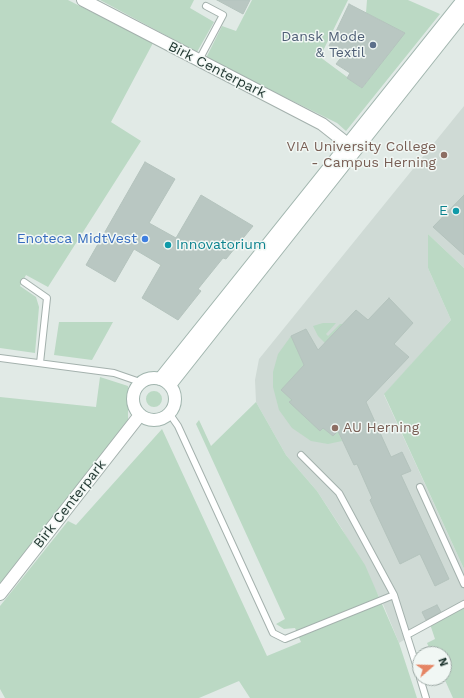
<!DOCTYPE html>
<style>
body{margin:0}
#map{position:relative;width:464px;height:698px;overflow:hidden;background:#e1eae6;font-family:"Work Sans",sans-serif}
canvas{display:block}
.north{position:absolute;left:412px;top:646px;width:40px;height:40px;box-sizing:border-box;background:#f1f7f4;border:1px solid #9faba7;border-radius:50%;rotate:70deg;font-size:11px;font-weight:700;line-height:16px;text-align:center;color:#233933}
.north::after{content:'';display:block;margin:auto;width:14px;height:18px;background:#e58564;clip-path:polygon(50% 0,100% 100%,50% 72%,0 100%)}
</style>
<div id="map">
<canvas width="464" height="698"></canvas>
<div class="north">N</div>
</div>
<script>
const c = document.querySelector('canvas').getContext('2d');
c.lineJoin = 'round';
function fillPath(path, color) { c.fillStyle = color; c.fill(path, 'evenodd'); }
const toPath = rows => new Path2D(rows.map(r => 'M' + r).join(''));
function strokePath(path, color, width, dash) { c.strokeStyle = color; c.lineWidth = width; c.lineCap = dash ? 'butt' : 'round'; c.setLineDash(dash || []); c.stroke(path); }
function write(font, color, halo, rows, align = 'center') {
  c.font = font + ' "Work Sans",sans-serif'; c.lineWidth = 3; c.setLineDash([]); c.textBaseline = 'middle'; c.strokeStyle = halo; c.fillStyle = color; for (const [text, x, y, turn = 0] of rows) {
    c.save(); c.translate(x, y); c.rotate((+turn || 0) * Math.PI / 180); c.textAlign = isNaN(turn) ? turn : align; if (halo) c.strokeText(text, 0, 0); c.fillText(text, 0, 0); c.restore();
  }
}
const built = toPath([
 [464,106,464,268,428,234,428,268,451,320,384,395,464,569,464,603,399,643,383,604,342,529,317,491,286,455,256,402,255,380,259,359]
]);
const green = toPath([
 [0,0,68,0,153,43,111,122,141,141,48,287,26,275,20,286,36,297,39,307,35,353,0,348],
 [100,0,194,0,190,8,214,22,197,52],
 [252,0,348,0,320,57,362,88,404,33,366,13,367,0,408,0,440,14,346,131,337,123,206,58,222,26,236,31],
 [428,234,464,268,464,569,384,394,451,320,428,268],
 [59,322,113,322,92,360,54,355],
 [323,323,336,323,326,334,328,336,340,324,343,324,325,343,318,336,313,326],
 [291,336,304,365,281,390,292,400,290,402,333,436,338,431,342,441,328,444,311,441,292,428,279,410,273,387,273,372,278,354],
 [100,377,128,386,128,420,0,584,0,397,96,407],
 '146 399a8 8 0 1 1 16 0a8 8 0 1 1-16 0Z',
 [256,402,286,455,317,491,365,565,399,643,417,698,250,698,239,681,199,698,5,698,0,689,0,606,68,521,76,525,162,429,267,656,301,642,295,628,284,629,276,624,285,619,196,424,199,420,211,446],
 [464,603,464,698,453,698,444,678,444,654,432,654,427,643,435,639,430,624]
]);
const building = toPath([
 [217,0,250,0,243,14,217,0],
 [349,4,405,33,362,88,347,78,350,73,336,64,343,55,329,46,349,4],
 [145,162,175,179,149,223,176,238,201,195,253,226,226,259,223,258,198,289,201,291,178,320,142,298,161,265,134,249,115,282,86,265,145,162],
 [464,195,464,255,433,227,464,195],
 [389,298,413,323,394,344,409,357,366,402,391,457,402,452,411,471,401,475,449,579,435,586,420,554,400,564,370,500,372,498,357,464,354,465,338,431,333,436,323,428,320,431,289,402,292,400,281,390,304,365,291,336,306,329,318,350,356,310,368,320,389,298],
 [437,605,441,612,426,620,422,612,437,605]
]);
const lane = toPath([
 [199,60,223,15,206,6],
 [24,282,47,298,40,363],
 [0,358,114,373,140,382],
 [169,413,178,426,273,633,285,639,394,595],
 [301,455,339,493,394,595,420,677],
 [420,487,464,584],
 [407,635,464,604],
 [420,678,426,698]
]);
const street = toPath([
 [83,0,322,124,355,150],
 [0,594,140,415]
]);
const secondary = toPath([
 '133 399a21 21 0 1 1 42 0a21 21 0 1 1-42 0Z',
 [160,379,463,0],
 [170,385,464,13]
]);
const markers = [
 [373,45,4,"#5c6f8a"],
 [444,155,4,"#8d6e63"],
 [456,211,4,"#0f9aa8"],
 [145,239,4,"#3f7fe0"],
 [168,245,4,"#0f9aa8"],
 [335,428,4,"#8d6e63"]
];
const serviceNames = [
 ["Dansk Mode",365,37],
 ["& Textil",365,53]
];
const streetNames = [
 ["Birk Centerpark",217,70,27],
 ["Birk Centerpark",70,504,-52]
];
const educationNames = [
 ["VIA University College",436,147],
 ["- Campus Herning",436,163],
 ["AU Herning",343,428,"left"]
];
const cultureNames = [
 ["E",448,211],
 ["Innovatorium",176,245,"left"]
];
const shopNames = [
 ["Enoteca MidtVest",137,239]
];
fillPath(built, '#cfdad5');
fillPath(green, '#bbd9c4');
fillPath(building, '#b9c7c2');
strokePath(building, '#b4c3bd', 1);
strokePath(lane, '#a4b1ad', 8);
strokePath(street, '#a4b1ad', 14);
strokePath(secondary, '#a1b5ae', 14);
strokePath(lane, '#fff', 6);
strokePath(street, '#fff', 12);
strokePath(secondary, '#fff', 12);
for (const [x, y, r, color] of markers) { const dot = new Path2D(); dot.arc(x, y, r, 0, 2 * Math.PI); c.fillStyle = color; c.fill(dot); strokePath(dot, '#f1f7f4', 1.5); }
write('14px', '#4e5e75', '#f1f7f4', serviceNames, 'right');
write('14px', '#233933', '#f1f7f4', streetNames);
write('14px', '#785e54', '#f1f7f4', educationNames, 'right');
write('14px', '#0d838f', '#f1f7f4', cultureNames, 'right');
write('14px', '#366cbe', '#f1f7f4', shopNames, 'right');
</script>
